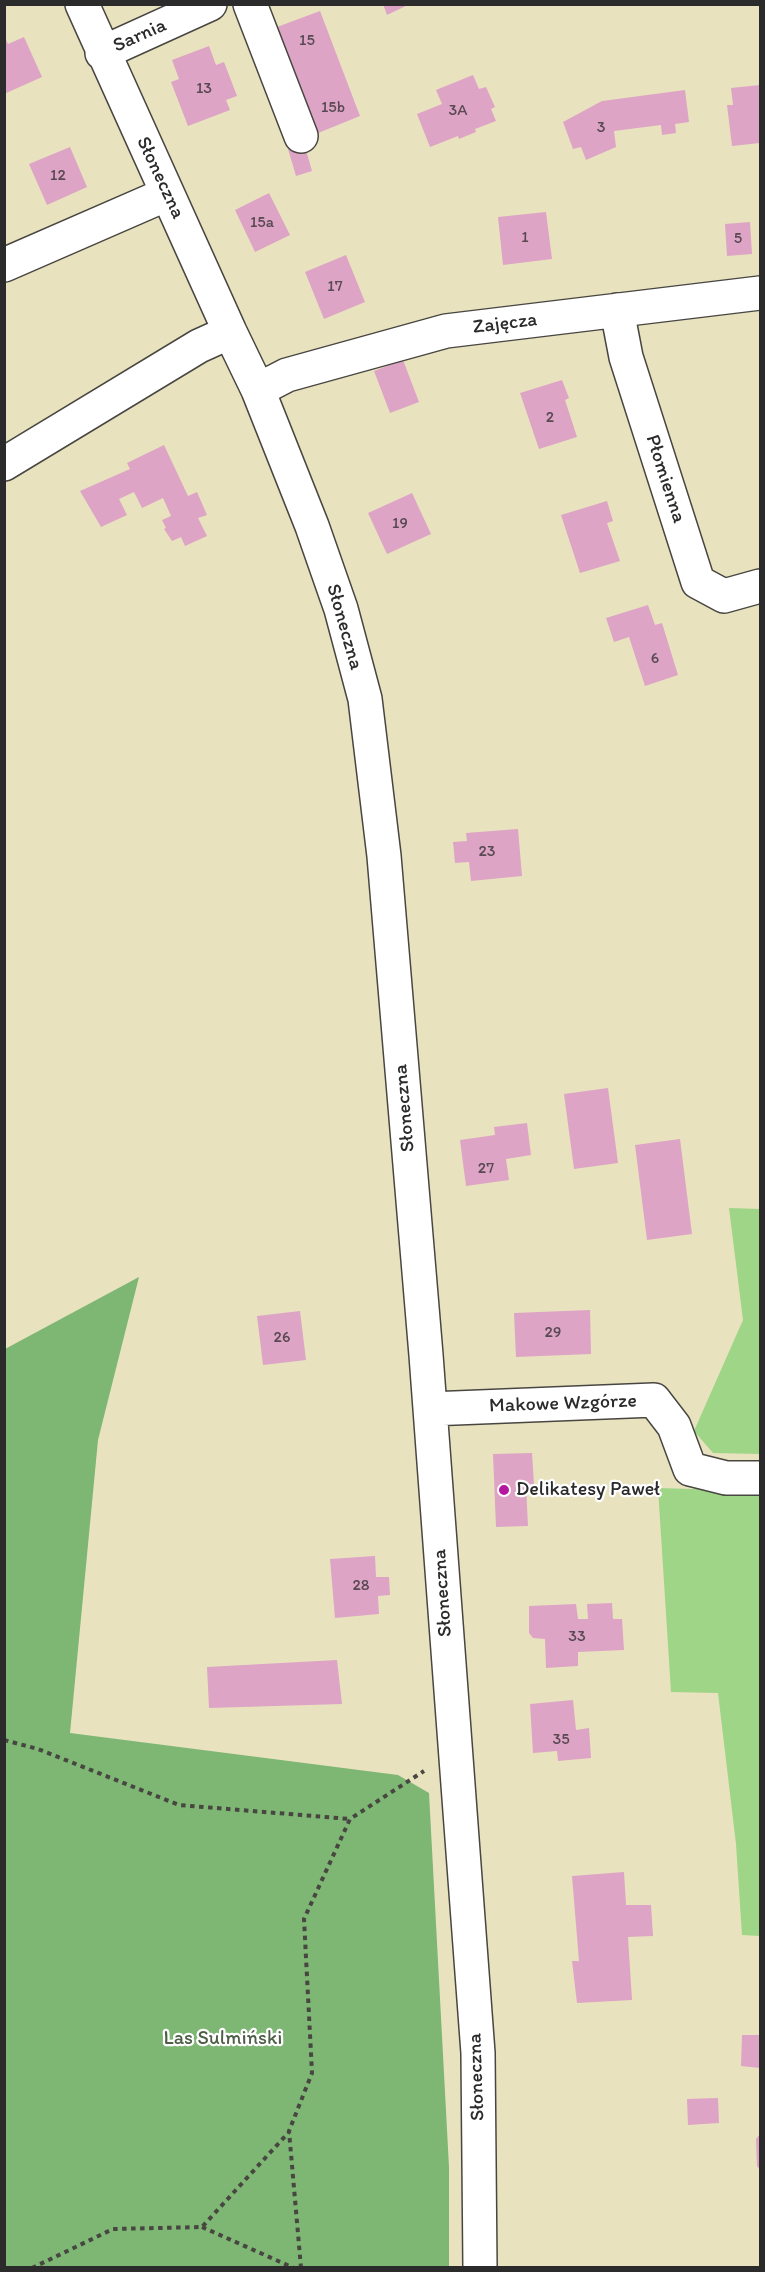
<!DOCTYPE html>
<meta charset="utf-8">
<style>
body{margin:0}
#map{position:relative;width:765px;height:2272px;overflow:hidden;background:#e9e2bf;font-family:Itim,sans-serif}
canvas{display:block}
.frame{position:absolute;inset:0;border:6px solid #2b2b2b;pointer-events:none}
</style>
<div id="map">
<canvas width="765" height="2272"></canvas>
<div class="frame"></div>
</div>
<script>
const c = document.querySelector('canvas').getContext('2d');
c.lineJoin = 'round';
function fillPath(path, color) { c.fillStyle = color; c.fill(path, 'evenodd'); }
const toPath = rows => new Path2D(rows.map(r => 'M' + r).join(''));
function strokePath(path, color, width, dash) { c.strokeStyle = color; c.lineWidth = width; c.lineCap = dash ? 'butt' : 'round'; c.setLineDash(dash || []); c.stroke(path); }
function write(font, color, halo, rows, align = 'center') {
  c.font = font + ' Itim,sans-serif'; c.lineWidth = 4.5; c.setLineDash([]); c.textBaseline = 'middle'; c.strokeStyle = halo; c.fillStyle = color; for (const [text, x, y, turn = 0] of rows) {
    c.save(); c.translate(x, y); c.rotate((+turn || 0) * Math.PI / 180); c.textAlign = isNaN(turn) ? turn : align; if (halo) c.strokeText(text, 0, 0); c.fillText(text, 0, 0); c.restore();
  }
}
const green = toPath([
 [729,1208,760,1209,760,1454,713,1453,694,1431,743,1320],
 [658,1488,760,1491,760,1936,742,1935,736,1844,718,1693,671,1692]
]);
const forest = toPath([
 [139,1277,98,1440,70,1733,398,1775,429,1793,449,2167,449,2267,5,2267,5,1349]
]);
const building = toPath([
 [383,4,410,4,387,15],
 [320,11,360,116,318,133,277,27],
 [4,36,8,44,24,37,42,77,4,94],
 [209,46,216,65,224,62,237,96,226,100,230,110,188,126,171,82,179,79,172,60],
 [473,75,479,89,486,87,495,107,491,109,496,121,475,129,476,132,459,139,458,136,430,147,417,114,442,104,436,90],
 [760,85,760,143,732,146,727,105,733,105,731,88],
 [685,90,689,122,675,124,676,133,662,135,661,125,614,131,616,147,586,160,581,147,573,149,563,122,602,101],
 [304,143,312,171,296,176,288,149],
 [70,147,87,187,47,205,29,164],
 [269,193,290,235,255,252,235,210],
 [546,212,552,259,503,265,498,217],
 [750,222,752,254,727,256,725,224],
 [346,255,365,302,324,319,305,272],
 [403,360,419,402,390,413,374,371],
 [562,380,569,398,565,400,577,437,539,449,520,393],
 [164,445,188,496,197,492,207,515,198,518,207,536,185,546,181,537,172,541,164,529,166,528,162,520,171,516,163,498,142,508,134,492,119,499,127,515,101,527,80,491,130,469,127,463],
 [412,493,431,534,387,554,368,513],
 [607,501,613,521,607,523,620,561,580,573,561,515],
 [648,605,655,625,662,623,678,675,645,686,629,637,614,642,606,618],
 [518,829,522,876,471,881,469,862,455,863,453,842,467,841,466,833],
 [608,1088,618,1163,574,1169,564,1094],
 [527,1123,531,1155,506,1159,509,1180,466,1186,460,1140,495,1135,494,1127],
 [680,1139,692,1234,647,1240,635,1145],
 [590,1310,591,1354,516,1357,514,1313],
 [300,1311,306,1360,263,1365,257,1316],
 [532,1453,534,1484,526,1485,528,1526,496,1527,493,1454],
 [375,1556,376,1577,389,1577,390,1595,378,1596,379,1614,335,1618,330,1559],
 [612,1603,613,1619,622,1619,624,1650,578,1652,578,1666,546,1668,545,1639,533,1638,529,1633,529,1606,576,1604,578,1619,588,1619,587,1604],
 [337,1660,342,1704,209,1708,207,1667],
 [573,1700,576,1730,589,1728,591,1758,558,1761,557,1751,533,1753,530,1704],
 [624,1872,626,1905,651,1905,653,1936,628,1937,632,2000,577,2003,572,1961,579,1961,572,1876],
 [742,2035,760,2035,760,2068,741,2066],
 [718,2098,719,2123,688,2125,687,2099],
 [760,2134,760,2170,757,2166,756,2139]
]);
const path = toPath([
 [4,1740,38,1749,179,1805,350,1819],
 [202,2227,294,2268],
 [32,2268,113,2229,202,2227,289,2132],
 [301,2268,289,2131,312,2073,304,1919,350,1819,424,1771]
]);
const minor = toPath([
 [82,4,230,332,258,390,312,526,341,609,365,699,384,856,426,1355,478,2053,480,2268],
 [250,4,301,136],
 [102,53,210,4],
 [4,265,167,194],
 [617,310,626,357,698,582,724,596,760,586],
 [258,390,287,375,446,331,760,293],
 [4,464,199,346,230,332],
 [430,1409,654,1400,674,1426,690,1469,726,1478,760,1478]
]);
const markers = [
 [504,1490,6,"#b5179e"]
];
const numberNames = [
 ["15",307,41],
 ["13",204,89],
 ["15b",333,108],
 ["3A",458,111],
 ["3",601,128],
 ["12",58,176],
 ["15a",262,223],
 ["1",525,238],
 ["5",738,239],
 ["17",335,287],
 ["2",550,418],
 ["19",400,524],
 ["6",655,659],
 ["23",487,852],
 ["27",486,1169],
 ["29",553,1333],
 ["26",282,1338],
 ["28",361,1586],
 ["33",577,1637],
 ["35",561,1740]
];
const streetNames = [
 ["Sarnia",140,36,-24],
 ["Słoneczna",160,178,65],
 ["Zajęcza",505,324,-7],
 ["Płomienna",665,479,72],
 ["Słoneczna",344,627,74],
 ["Słoneczna",405,1108,-95],
 ["Makowe Wzgórze",563,1404,-2],
 ["Słoneczna",443,1593,-94],
 ["Słoneczna",477,2077,-92]
];
const poiNames = [
 ["Delikatesy Paweł",516,1490]
];
const parkNames = [
 ["Las Sulmiński",223,2039]
];
fillPath(green, '#9ed587');
fillPath(forest, '#7eb674');
fillPath(building, '#dda4c5');
strokePath(minor, '#484641', 36);
strokePath(path, '#484641', 4, [4.5, 4.5]);
strokePath(minor, '#fff', 33);
for (const [x, y, r, color] of markers) { const dot = new Path2D(); dot.arc(x, y, r, 0, 2 * Math.PI); c.fillStyle = color; c.fill(dot); strokePath(dot, '#fff', 2); }
write('16px', '#584952', null, numberNames);
write('20px', '#2b2b2b', '#fff', streetNames);
write('20px', '#2b2b2b', '#fff', poiNames, 'left');
write('20px', '#4e5e47', '#fff', parkNames);
</script>
